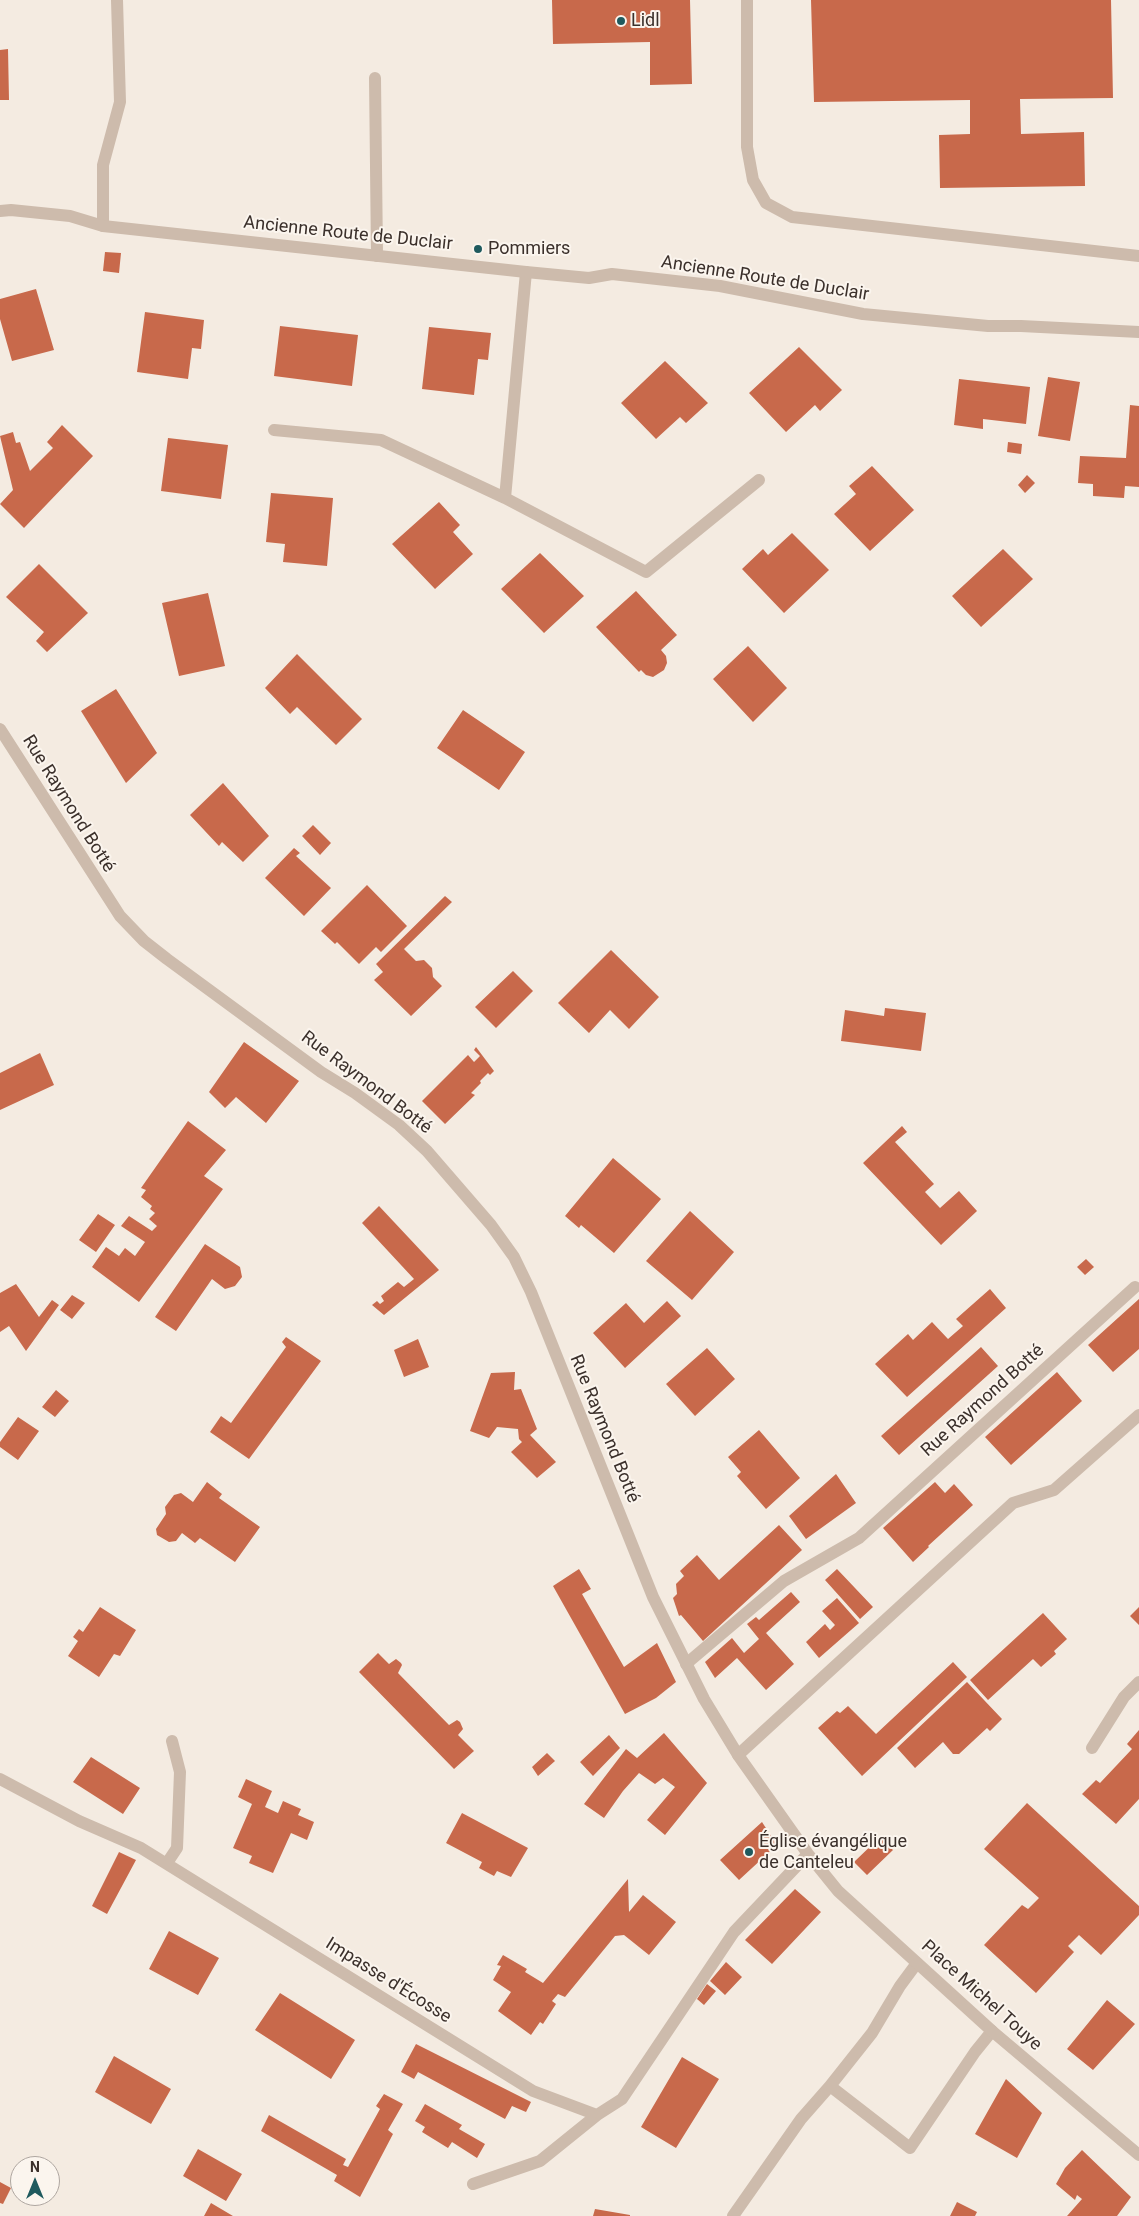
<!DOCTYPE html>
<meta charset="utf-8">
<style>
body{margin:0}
#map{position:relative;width:1139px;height:2216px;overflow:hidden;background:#f4ebe1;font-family:Roboto,sans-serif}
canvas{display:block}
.north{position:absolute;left:10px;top:2156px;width:50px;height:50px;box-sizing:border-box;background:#fbf5ee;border:1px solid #aea6a0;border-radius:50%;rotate:0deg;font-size:14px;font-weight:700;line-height:20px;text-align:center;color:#3b302b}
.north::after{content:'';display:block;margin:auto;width:18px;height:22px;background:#1f5a5e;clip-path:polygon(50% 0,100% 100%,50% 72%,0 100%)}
</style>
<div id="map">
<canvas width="1139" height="2216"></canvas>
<div class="north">N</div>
</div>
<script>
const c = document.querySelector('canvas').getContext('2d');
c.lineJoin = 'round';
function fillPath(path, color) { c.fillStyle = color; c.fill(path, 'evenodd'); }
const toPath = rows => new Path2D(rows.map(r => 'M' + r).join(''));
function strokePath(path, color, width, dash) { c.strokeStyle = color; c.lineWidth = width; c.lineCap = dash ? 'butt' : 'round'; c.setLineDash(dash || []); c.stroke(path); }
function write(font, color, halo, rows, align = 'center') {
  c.font = font + ' Roboto,sans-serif'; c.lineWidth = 4; c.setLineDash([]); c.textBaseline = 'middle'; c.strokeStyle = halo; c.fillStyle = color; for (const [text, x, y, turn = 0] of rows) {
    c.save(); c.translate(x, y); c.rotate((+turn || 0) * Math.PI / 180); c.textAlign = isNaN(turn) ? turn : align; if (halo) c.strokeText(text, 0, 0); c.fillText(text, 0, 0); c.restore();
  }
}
const building = toPath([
 [552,0,690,0,692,84,650,85,650,42,553,44],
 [811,0,1111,0,1113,98,1020,99,1021,134,1084,132,1085,186,940,188,939,135,970,134,970,100,814,102],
 [8,49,9,100,0,100,0,50],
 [105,252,121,253,119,273,103,271],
 [36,289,54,350,12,361,0,319,0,299],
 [145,312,204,320,201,349,192,348,188,379,137,372],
 [280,326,358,335,352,386,274,376],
 [429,327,491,333,488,360,478,359,474,395,422,389],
 [799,347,842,390,820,411,815,405,786,432,749,393],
 [665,361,708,403,686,423,680,417,656,439,621,403],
 [1048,377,1080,382,1070,441,1038,436],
 [959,379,1030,387,1026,424,983,419,983,429,954,425],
 [1130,405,1139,406,1139,487,1125,486,1124,498,1093,496,1093,484,1078,483,1080,456,1126,458],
 [62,425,93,456,24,528,0,504,13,490,0,436,13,432,16,443,20,442,30,471,53,448,47,442],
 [168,438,228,445,221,499,161,491],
 [1008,442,1022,444,1021,454,1007,452],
 [872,466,914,510,870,551,834,514,856,494,849,486],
 [1027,475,1035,483,1025,493,1018,485],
 [271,493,333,498,327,566,283,562,285,544,266,542],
 [439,502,460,525,453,532,473,554,435,589,392,544],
 [792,533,829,570,784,613,742,569,763,549,768,555],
 [1003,549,1033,579,981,627,952,596],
 [540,553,584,596,544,633,501,589],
 [39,564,88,613,47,652,36,641,44,632,6,597],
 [636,591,677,635,661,650,666,656,667,663,664,670,653,677,646,675,641,670,639,672,596,627],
 [208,593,225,666,179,676,162,603],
 [748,646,787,688,753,722,713,679],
 [297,654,362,719,336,745,297,707,290,714,265,688],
 [116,689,157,753,126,783,81,711],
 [463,710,525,752,499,790,437,748],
 [223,783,269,836,243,862,222,842,219,846,190,815],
 [313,825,331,843,320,855,302,836],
 [294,848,300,853,296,856,331,888,304,916,265,878],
 [367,885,407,926,381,952,376,947,359,964,337,942,335,944,321,931],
 [445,896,452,902,404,949,416,961,424,960,432,968,433,977,442,986,411,1016,374,980,383,972,376,964],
 [611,950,659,997,629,1029,610,1010,589,1033,558,1003],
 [513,971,533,991,496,1028,475,1007],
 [885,1008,926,1013,921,1051,841,1041,845,1010,884,1016],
 [244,1042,299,1081,266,1123,236,1097,225,1108,209,1092],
 [476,1047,494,1071,490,1075,488,1073,480,1081,481,1083,471,1093,475,1095,445,1124,422,1101,468,1055,474,1062,480,1056,474,1050],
 [40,1053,54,1085,0,1110,0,1073],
 [188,1121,226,1150,204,1176,223,1189,139,1302,92,1267,106,1247,119,1256,125,1248,135,1256,145,1242,121,1226,129,1216,152,1231,157,1226,149,1219,155,1213,150,1209,152,1206,141,1197,146,1190,141,1188],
 [902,1126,907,1132,895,1142,934,1184,925,1192,940,1208,959,1191,977,1211,941,1245,863,1163],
 [613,1158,661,1199,614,1253,581,1225,579,1228,565,1216],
 [379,1206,439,1270,384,1315,372,1305,377,1301,380,1304,384,1301,381,1296,398,1282,404,1287,414,1279,362,1223],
 [690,1211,734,1252,692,1300,646,1261],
 [98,1214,115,1225,96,1252,79,1240],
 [205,1244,240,1267,242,1277,235,1286,225,1289,212,1279,176,1331,155,1317],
 [1086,1259,1094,1267,1085,1275,1077,1267],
 [16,1284,39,1317,52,1300,59,1305,26,1351,9,1326,0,1332,0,1293],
 [990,1289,1006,1308,907,1397,875,1364,908,1334,913,1340,932,1322,948,1339,963,1326,956,1319],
 [72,1295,85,1303,72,1319,60,1310],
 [1139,1299,1139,1349,1113,1372,1088,1345],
 [667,1301,681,1316,625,1368,593,1333,626,1303,644,1323],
 [286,1337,321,1361,249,1459,210,1432,221,1416,231,1423,286,1347,282,1342],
 [418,1339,429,1367,404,1377,394,1350],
 [981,1347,998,1366,899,1455,881,1436],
 [707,1348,735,1379,695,1416,666,1384],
 [515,1372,514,1390,521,1389,537,1429,530,1435,556,1462,537,1478,511,1452,522,1442,519,1439,518,1429,497,1427,489,1438,470,1431,491,1373],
 [1057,1372,1082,1401,1011,1465,985,1437],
 [56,1390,69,1401,55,1417,42,1407],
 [18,1417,39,1431,18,1460,0,1447,0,1442],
 [759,1430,800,1478,766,1509,737,1476,741,1472,728,1457],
 [836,1474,856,1503,806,1539,789,1516],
 [207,1482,222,1494,219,1498,260,1527,235,1562,200,1538,195,1543,182,1533,176,1541,169,1542,157,1535,156,1529,166,1514,165,1507,174,1495,181,1493,193,1502],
 [935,1482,945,1493,954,1484,973,1505,928,1546,929,1547,913,1562,883,1528],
 [779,1525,802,1550,703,1641,681,1615,679,1616,673,1598,677,1594,676,1584,684,1576,680,1571,697,1555,719,1580],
 [579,1569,591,1589,582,1594,624,1667,657,1643,676,1682,656,1698,625,1714,553,1586],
 [837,1569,873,1607,860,1619,825,1580],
 [791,1592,800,1602,766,1633,794,1664,766,1690,737,1658,715,1678,705,1662,732,1638,744,1653,759,1639,747,1624,756,1617,759,1620],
 [837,1598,859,1623,819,1658,806,1642,825,1624,830,1630,835,1625,822,1611],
 [100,1607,136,1630,120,1656,114,1654,99,1677,68,1656,78,1641,73,1637,79,1629,83,1632],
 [1139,1607,1139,1625,1130,1616],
 [1043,1613,1067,1639,1054,1651,1056,1654,1041,1667,1033,1659,988,1700,970,1680],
 [378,1653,389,1664,396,1659,401,1663,402,1665,398,1673,449,1725,457,1720,460,1722,463,1729,458,1735,474,1751,454,1769,359,1672],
 [953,1662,967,1677,862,1776,818,1728,837,1711,840,1713,848,1706,876,1734],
 [967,1682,1002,1719,990,1731,987,1728,959,1754,953,1754,943,1742,915,1768,897,1748],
 [1139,1730,1139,1799,1116,1824,1082,1794,1096,1780,1100,1783,1132,1749,1127,1744],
 [664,1733,707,1783,665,1835,647,1820,675,1787,663,1778,655,1784,639,1773,623,1791,604,1818,584,1804,626,1749,637,1758],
 [609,1735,620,1748,593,1776,580,1762],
 [547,1753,555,1761,538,1776,532,1767],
 [91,1757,140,1788,123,1814,73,1782],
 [246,1779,272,1791,265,1807,278,1813,283,1801,301,1809,298,1815,314,1822,307,1840,291,1833,273,1873,249,1863,252,1856,233,1848,252,1804,238,1797],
 [1027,1803,1139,1906,1139,1915,1101,1955,1079,1935,1068,1946,1074,1952,1036,1993,984,1945,1022,1905,1028,1909,1039,1898,984,1849],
 [462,1813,528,1848,511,1877,497,1871,494,1876,479,1868,482,1862,446,1843],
 [762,1822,777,1845,739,1880,720,1860],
 [880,1837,893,1850,867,1875,854,1862],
 [119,1852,136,1860,107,1914,92,1906],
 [628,1879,629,1912,643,1895,676,1922,649,1955,624,1935,615,1936,565,1997,558,1994,552,2001,556,2004,543,2024,540,2022,531,2035,498,2011,511,1992,493,1980,501,1966,497,1965,503,1955,527,1969,525,1972,543,1983],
 [795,1889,821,1912,772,1964,745,1940],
 [169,1931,219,1958,198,1995,149,1969],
 [726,1962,742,1977,725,1995,710,1981],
 [707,1984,716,1991,704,2005,697,1999],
 [280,1993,355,2040,331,2079,255,2030],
 [1107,2000,1135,2024,1093,2070,1067,2049],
 [416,2044,531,2102,526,2112,512,2106,505,2119,418,2072,414,2079,401,2072],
 [114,2056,171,2089,151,2124,95,2092],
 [682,2057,719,2079,676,2148,641,2127],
 [1006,2079,1042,2113,1017,2158,975,2134],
 [384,2094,403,2104,388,2130,393,2134,360,2197,334,2181,337,2175,261,2131,269,2115,346,2159,343,2165,348,2167,380,2109,376,2106],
 [425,2104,462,2125,459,2129,485,2144,477,2158,452,2142,448,2148,422,2132,425,2127,415,2121],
 [198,2149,242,2174,226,2201,183,2176],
 [1082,2150,1131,2197,1117,2216,1067,2216,1082,2199,1077,2195,1075,2200,1056,2184,1065,2168],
 [0,2182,11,2188,3,2204,0,2203],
 [957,2202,977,2212,975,2216,950,2216],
 [211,2203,233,2216,204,2216],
 [595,2209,630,2215,630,2216,593,2216]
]);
const service = toPath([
 [747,0,747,147,753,180,766,203,792,217,1139,256],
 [375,78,377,256],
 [103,226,103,165,120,102,117,0],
 [686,1664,784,1581,859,1538,1135,1287],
 [1092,1748,1124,1697,1139,1682],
 [738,1755,1013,1503,1054,1490,1139,1415],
 [917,1963,900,1986,872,2033,830,2086,910,2148,975,2052,992,2031],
 [733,2216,801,2119,830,2086]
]);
const minor = toPath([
 [274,430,381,440,505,498,646,572,759,480],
 [505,498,526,272],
 [0,729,120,916,144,941,167,959,321,1072,355,1093,399,1125,427,1151,491,1225,514,1257,531,1292,653,1597,704,1699,738,1755,808,1854,838,1891,992,2031,1139,2155],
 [0,1779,79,1821,141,1848,533,2091,597,2115,622,2099,734,1932,808,1854],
 [167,1863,177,1848,180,1772,172,1741],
 [473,2184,540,2161,597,2115]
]);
const tertiary = toPath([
 [0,211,11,210,70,216,103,226,526,272,589,278,612,274,720,286,863,314,988,326,1021,326,1139,332]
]);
const markers = [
 [621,21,5,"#1f5a5e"],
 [478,249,5,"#1f5a5e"],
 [749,1852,5,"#1f5a5e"]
];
const poiNames = [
 ["Lidl",631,21],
 ["Pommiers",488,249],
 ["Église évangélique",759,1842],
 ["de Canteleu",759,1863]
];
const streetNames = [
 ["Ancienne Route de Duclair",348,234,6],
 ["Ancienne Route de Duclair",765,279,9],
 ["Rue Raymond Botté",68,804,58],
 ["Rue Raymond Botté",366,1083,37],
 ["Rue Raymond Botté",983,1401,-42],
 ["Rue Raymond Botté",604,1429,68],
 ["Impasse d'Écosse",388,1981,32],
 ["Place Michel Touye",981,1996,42]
];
fillPath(building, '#c8694b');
strokePath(service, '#cdbbac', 12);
strokePath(minor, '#cdbbac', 12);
strokePath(tertiary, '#cdbbac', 12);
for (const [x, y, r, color] of markers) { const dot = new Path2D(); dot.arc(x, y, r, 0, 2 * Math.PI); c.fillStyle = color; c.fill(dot); strokePath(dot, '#fbf5ee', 2); }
write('18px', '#3b302b', '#fbf5ee', poiNames, 'left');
write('18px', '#3b302b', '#fbf5ee', streetNames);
</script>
